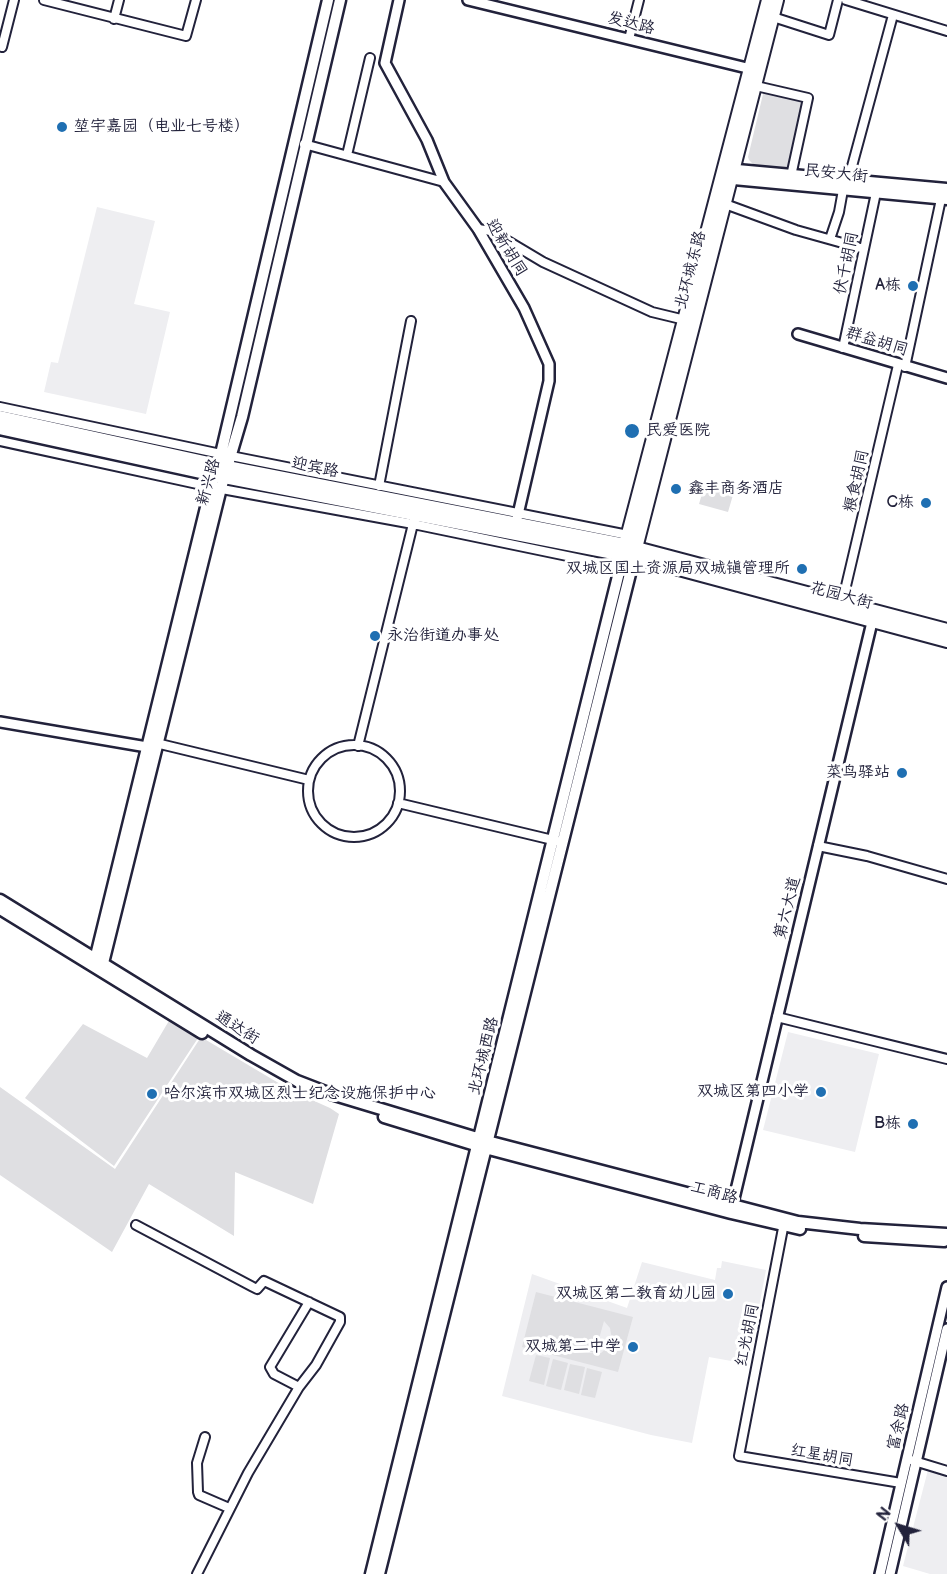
<!DOCTYPE html>
<meta charset="utf-8">
<style>
body{margin:0}
#map{position:relative;width:947px;height:1574px;overflow:hidden;background:#fff;font-family:"Balsamiq Sans",sans-serif}
canvas{display:block}
.north{position:absolute;left:869px;top:1496px;width:60px;height:60px;-webkit-text-stroke:4px #fff;paint-order:stroke;rotate:308deg;font-size:16px;font-weight:700;line-height:24px;text-align:center;color:#22223b}
.north::after{content:'';display:block;margin:auto;width:21px;height:27px;background:#22223b;clip-path:polygon(50% 0,100% 100%,50% 72%,0 100%)}
</style>
<div id="map">
<canvas width="947" height="1574"></canvas>
<div class="north">N</div>
</div>
<script>
const c = document.querySelector('canvas').getContext('2d');
c.lineJoin = 'round';
function fillPath(path, color) { c.fillStyle = color; c.fill(path, 'evenodd'); }
const toPath = rows => new Path2D(rows.map(r => 'M' + r).join(''));
function strokePath(path, color, width, dash) { c.strokeStyle = color; c.lineWidth = width; c.lineCap = dash ? 'butt' : 'round'; c.setLineDash(dash || []); c.stroke(path); }
function write(font, color, halo, rows, align = 'center') {
  c.font = font + ' "Balsamiq Sans","LXGW WenKai TC",sans-serif'; c.lineWidth = 6; c.setLineDash([]); c.textBaseline = 'middle'; c.strokeStyle = halo; c.fillStyle = color; for (const [text, x, y, turn = 0] of rows) {
    c.save(); c.translate(x, y); c.rotate((+turn || 0) * Math.PI / 180); c.textAlign = isNaN(turn) ? turn : align; if (halo) c.strokeText(text, 0, 0); c.fillText(text, 0, 0); c.restore();
  }
}
const built = toPath([
 [97,207,155,221,134,304,170,312,146,414,44,392,51,362,58,363],
 [788,1032,879,1054,855,1152,763,1130],
 [722,1261,766,1270,748,1364,709,1357,692,1443,651,1435,502,1396,532,1274,627,1308,642,1262,715,1280,717,1268,721,1268],
 [928,1470,947,1476,947,1574,930,1574,903,1566]
]);
const green = toPath([
 [764,90,805,100,790,169,754,165,749,160,748,157],
 [704,487,733,495,728,512,699,504],
 [170,1019,200,1035,114,1166,25,1098,83,1024,147,1058],
 [201,1037,292,1091,330,1108,339,1114,313,1204,235,1172,234,1236,149,1184,112,1252,0,1175,0,1087,115,1169],
 [536,1292,633,1317,618,1372,522,1347],
 [604,1321,610,1328,612,1339,608,1347,601,1353,590,1353,547,1341,595,1353],
 [536,1355,550,1358,544,1385,529,1381],
 [553,1359,568,1363,561,1390,546,1386],
 [570,1364,585,1367,579,1394,564,1390],
 [587,1368,602,1372,595,1398,581,1395]
]);
const minor = toPath([
 [44,0,186,36,196,0],
 [846,0,947,31],
 [773,17,829,35,838,0],
 [114,19,119,0],
 [629,39,639,0],
 [2,47,14,0],
 [756,86,808,98,791,176],
 [304,144,444,182],
 [347,155,370,58],
 [848,181,893,15],
 [725,204,796,230,864,249],
 [478,229,491,231,543,262,652,312,685,320],
 [830,239,839,212,843,190],
 [843,348,877,188],
 [905,367,941,199],
 [0,407,221,454,628,535],
 [0,441,211,487,413,524,620,567],
 [379,486,411,321],
 [842,603,898,365],
 [156,743,309,780],
 '308 791a46 46 0 1 1 92 0a46 46 0 1 1-92 0Z',
 [358,746,414,520],
 [398,803,557,841],
 [818,846,867,856,947,879],
 [777,1017,947,1059],
 [784,1223,739,1456,901,1483],
 [136,1225,253,1287,257,1289,264,1281,340,1317,340,1322,316,1365,299,1387,248,1473,197,1574],
 [299,1387,274,1374,270,1367,309,1302],
 [205,1437,197,1463,198,1492,199,1495,229,1508],
 [911,1460,947,1471]
]);
const tertiary = toPath([
 [399,0,385,63,427,140,444,182,478,229,524,308,549,364,549,381,516,523],
 [468,0,751,69],
 [798,334,947,378],
 [0,722,147,747,151,745],
 [731,1211,873,618],
 [880,1574,947,1287],
 [890,1574,947,1329]
]);
const secondary = toPath([
 [726,169,947,189],
 [723,178,947,199],
 [0,900,251,1055,297,1081,328,1093,487,1141,798,1222,860,1229,947,1234],
 [0,909,202,1033],
 [94,964,214,475,221,454,328,0],
 [102,967,221,488,242,417,340,0],
 [384,1117,485,1148,731,1213,800,1229],
 [864,1236,944,1241],
 [371,1574,625,548],
 [379,1574,636,550]
]);
const primary = toPath([
 [0,417,227,467,625,545,947,630],
 [0,428,214,475,634,557,947,641],
 [625,545,768,0],
 [636,548,777,0]
]);
const markers = [
 [62,127,6,"#1f6fb2"],
 [913,286,6,"#1f6fb2"],
 [632,431,8,"#1f6fb2"],
 [676,489,6,"#1f6fb2"],
 [926,503,6,"#1f6fb2"],
 [802,569,6,"#1f6fb2"],
 [375,636,6,"#1f6fb2"],
 [902,773,6,"#1f6fb2"],
 [821,1092,6,"#1f6fb2"],
 [152,1094,6,"#1f6fb2"],
 [913,1124,6,"#1f6fb2"],
 [728,1294,6,"#1f6fb2"],
 [633,1347,6,"#1f6fb2"]
];
const streetNames = [
 ["发达路",631,24,14],
 ["民安大街",836,174,6],
 ["迎新胡同",506,248,59],
 ["伏千胡同",847,263,-78],
 ["北环城东路",691,270,-75],
 ["群益胡同",877,342,17],
 ["迎宾路",315,468,11],
 ["粮食胡同",857,481,-77],
 ["新兴路",209,482,-74],
 ["花园大街",841,596,15],
 ["第六大道",788,908,-76],
 ["通达街",237,1028,32],
 ["北环城西路",484,1056,-76],
 ["工商路",714,1193,15],
 ["红光胡同",748,1335,-79],
 ["富余路",899,1427,-77],
 ["红星胡同",822,1456,10]
];
const poiNames = [
 ["堃宇嘉园（电业七号楼）",74,127,"left"],
 ["A栋",901,286],
 ["民爱医院",646,431,"left"],
 ["鑫丰商务酒店",688,489,"left"],
 ["C栋",914,503],
 ["双城区国土资源局双城镇管理所",790,569],
 ["永治街道办事处",387,636,"left"],
 ["菜鸟驿站",890,773],
 ["双城区第四小学",809,1092],
 ["哈尔滨市双城区烈士纪念设施保护中心",164,1094,"left"],
 ["B栋",901,1124],
 ["双城区第二教育幼儿园",716,1294],
 ["双城第二中学",621,1347]
];
fillPath(built, '#eeeef1');
fillPath(green, '#dfdfe2');
strokePath(minor, '#22223b', 12);
strokePath(tertiary, '#22223b', 14);
strokePath(secondary, '#22223b', 15);
strokePath(primary, '#22223b', 16);
strokePath(minor, '#fff', 8);
strokePath(tertiary, '#fff', 9);
strokePath(secondary, '#fff', 10);
strokePath(primary, '#fff', 12);
for (const [x, y, r, color] of markers) { const dot = new Path2D(); dot.arc(x, y, r, 0, 2 * Math.PI); c.fillStyle = color; c.fill(dot); strokePath(dot, '#fff', 2); }
write('16px', '#22223b', '#fff', streetNames);
write('16px', '#22223b', '#fff', poiNames, 'right');
</script>
